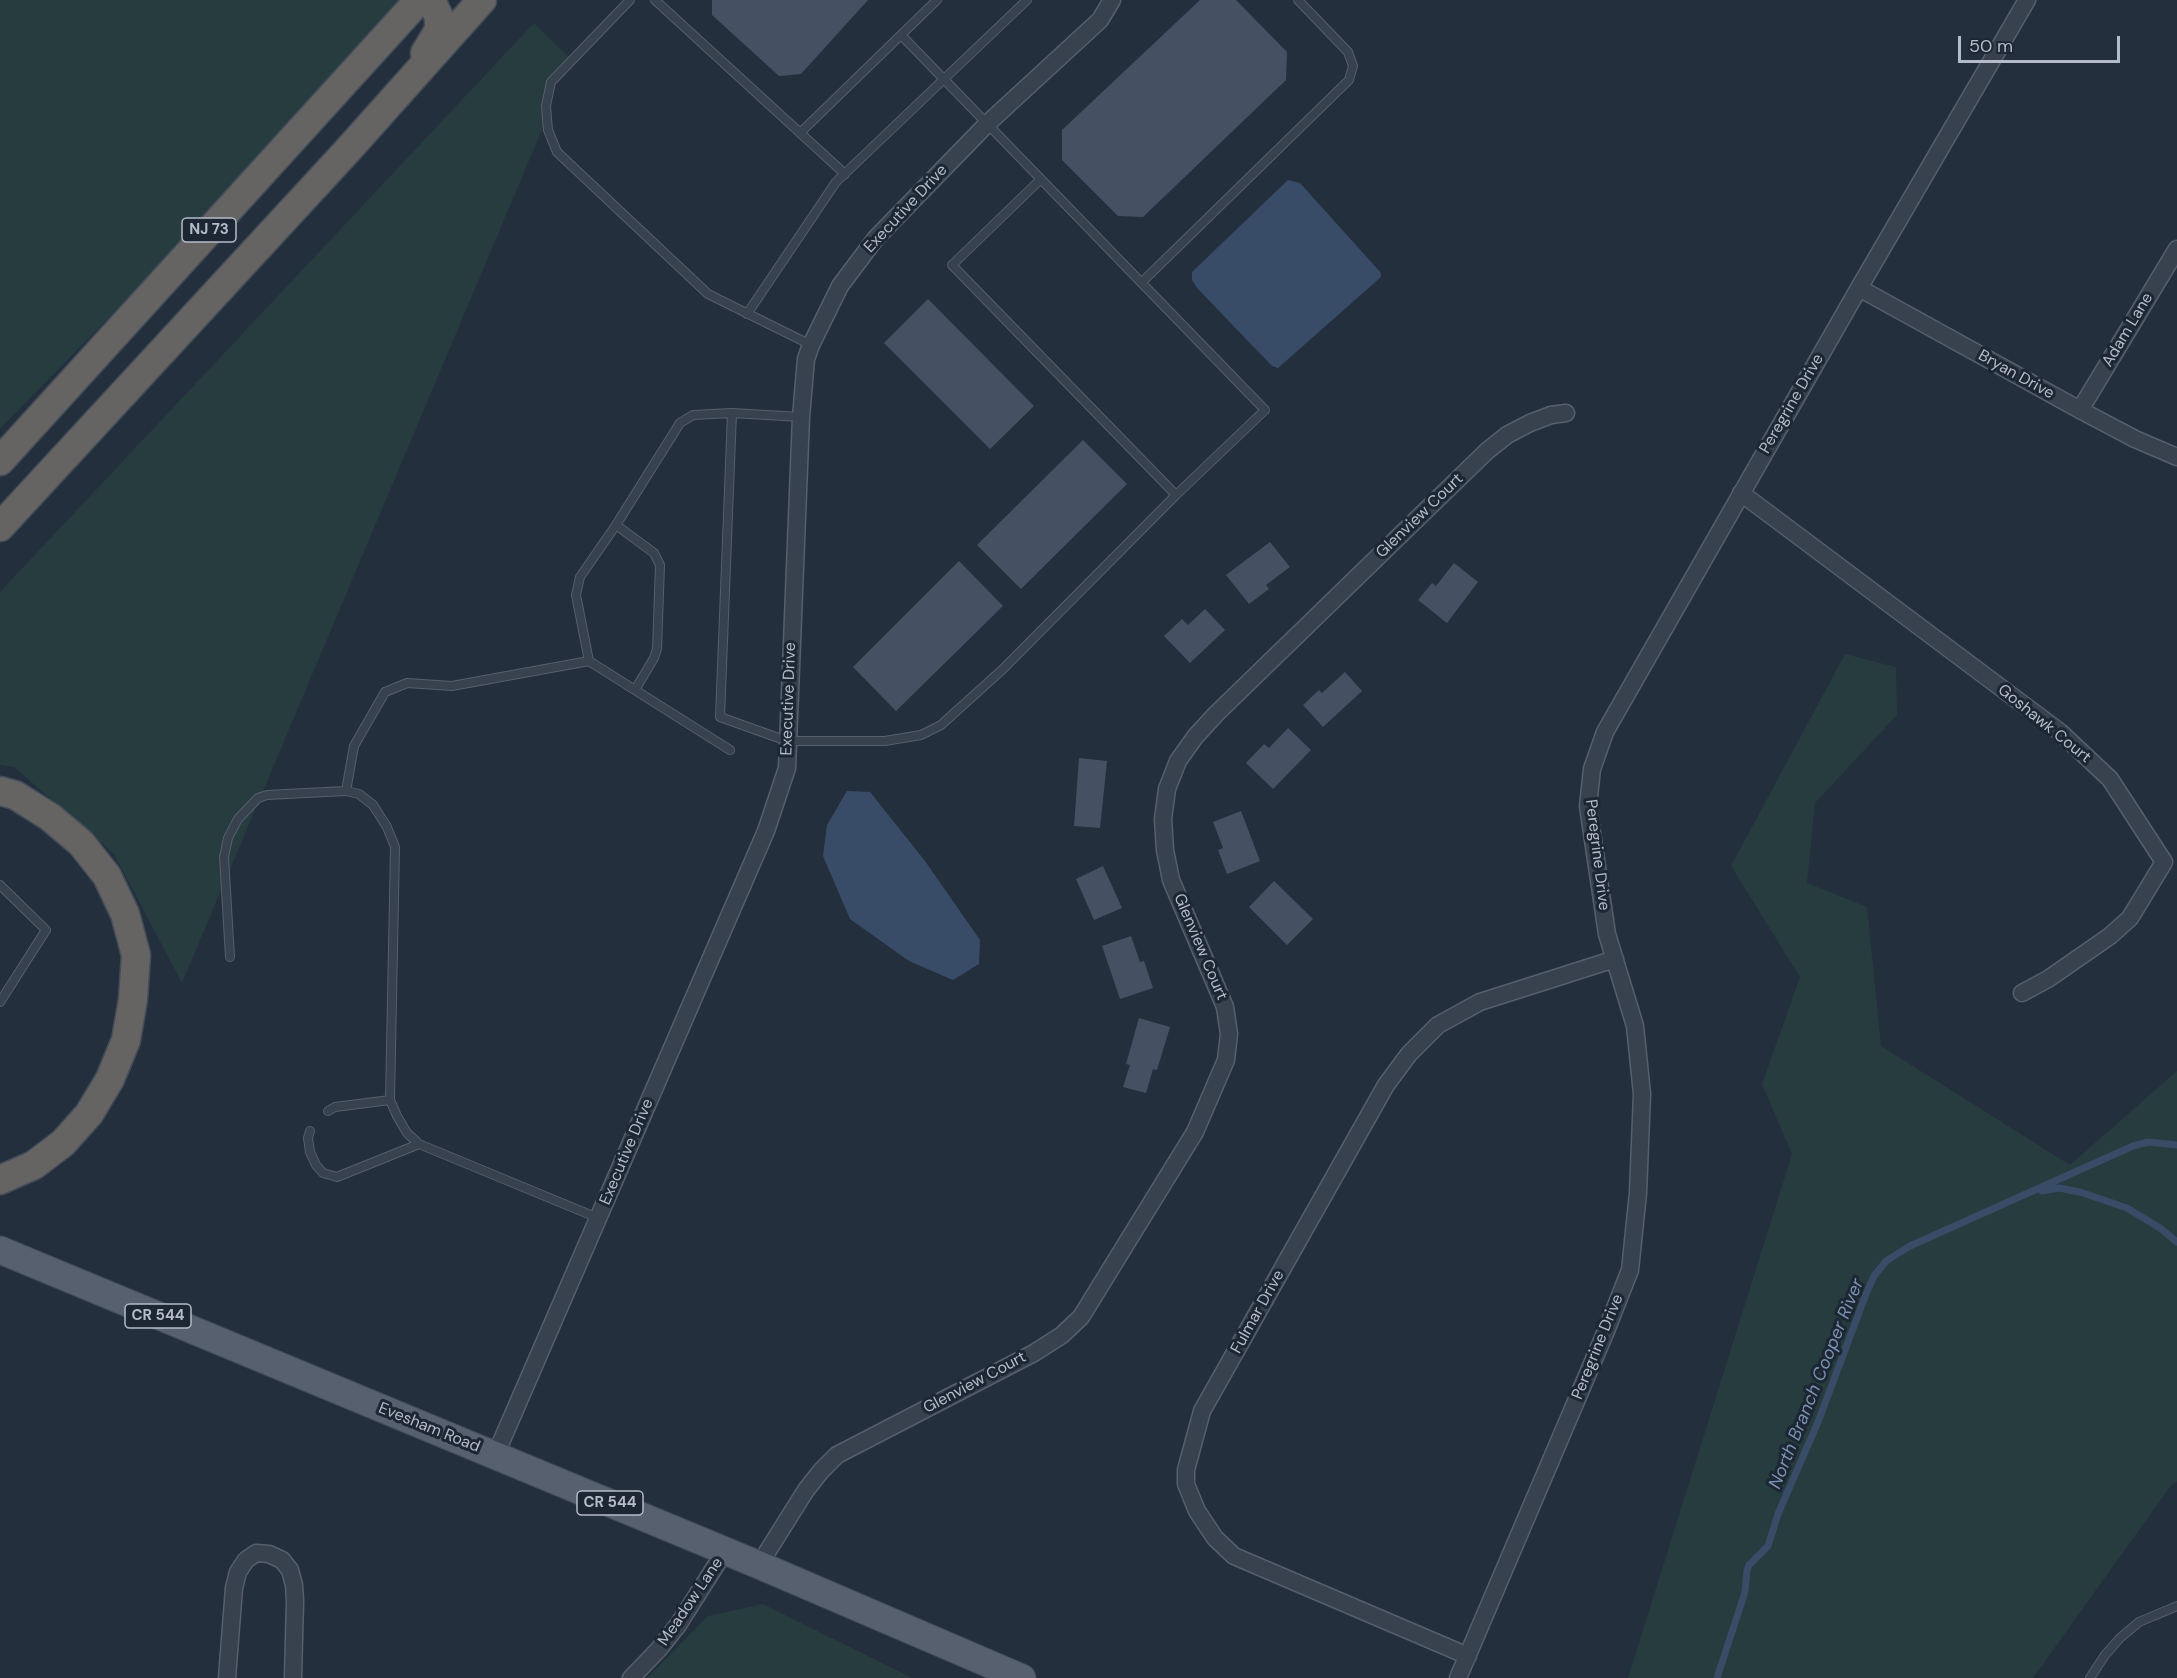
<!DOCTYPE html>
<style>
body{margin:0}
#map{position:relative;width:2177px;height:1678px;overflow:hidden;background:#242f3e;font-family:"DM Sans",sans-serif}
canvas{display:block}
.scale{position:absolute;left:1958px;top:36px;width:162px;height:27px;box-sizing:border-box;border:3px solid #b4bcc9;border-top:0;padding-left:8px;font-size:18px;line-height:21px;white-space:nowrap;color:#b4bcc9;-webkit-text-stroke:4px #1d2633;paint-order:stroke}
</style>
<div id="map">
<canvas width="2177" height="1678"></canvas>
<div class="scale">50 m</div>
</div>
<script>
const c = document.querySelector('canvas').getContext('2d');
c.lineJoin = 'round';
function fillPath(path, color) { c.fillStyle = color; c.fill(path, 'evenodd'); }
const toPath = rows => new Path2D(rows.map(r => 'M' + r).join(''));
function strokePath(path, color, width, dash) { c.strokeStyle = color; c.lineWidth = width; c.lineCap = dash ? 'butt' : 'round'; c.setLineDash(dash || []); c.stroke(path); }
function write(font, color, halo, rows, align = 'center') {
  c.font = font + ' "DM Sans",sans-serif'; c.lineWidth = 6; c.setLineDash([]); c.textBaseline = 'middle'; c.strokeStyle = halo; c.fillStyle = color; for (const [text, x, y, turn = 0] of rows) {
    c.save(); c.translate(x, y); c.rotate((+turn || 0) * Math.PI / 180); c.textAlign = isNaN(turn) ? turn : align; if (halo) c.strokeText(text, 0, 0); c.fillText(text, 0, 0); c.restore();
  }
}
const green = toPath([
 [0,0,419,0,0,429],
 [534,23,572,60,551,82,547,118,182,983,114,854,14,767,0,765,0,592],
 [1845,654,1896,667,1897,715,1815,803,1807,883,1867,907,1881,1046,2070,1165,2177,1071,2177,1482,2172,1484,2033,1678,1628,1678,1792,1154,1762,1084,1800,977,1731,866],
 [763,1604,912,1678,647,1678,708,1616]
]);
const water = toPath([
 [1288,180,1300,183,1381,273,1381,277,1278,368,1272,366,1197,288,1192,280,1192,272],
 [847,791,870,792,925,861,980,940,979,964,953,980,909,961,850,919,823,856,827,825]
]);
const stream = toPath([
 [2042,1191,2059,1188,2080,1192,2127,1208,2160,1228,2177,1242],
 [1717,1678,1745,1592,1747,1570,1749,1565,1768,1546,1778,1514,1818,1422,1866,1294,1874,1276,1886,1261,1910,1246,2133,1146,2148,1142,2177,1145]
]);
const building = toPath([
 [712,0,868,0,801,74,779,76,712,15],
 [1200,0,1236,0,1287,52,1286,80,1143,217,1118,216,1062,160,1062,130],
 [928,299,1034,406,990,449,884,343],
 [1083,440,1127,484,1021,589,977,545],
 [1270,542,1290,567,1266,585,1269,589,1249,604,1226,575],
 [959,561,1003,606,896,711,853,667],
 [1454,563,1478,582,1447,623,1418,600,1432,583,1436,586],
 [1205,609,1225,630,1190,663,1164,636,1182,619,1188,625],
 [1345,672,1362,691,1323,727,1303,705,1319,690,1322,693],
 [1288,728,1311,750,1273,789,1246,763,1264,744,1269,748],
 [1079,758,1107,761,1100,828,1074,826],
 [1241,811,1260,861,1227,874,1218,850,1223,848,1213,822],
 [1103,866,1122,908,1094,920,1076,879],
 [1274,881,1313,919,1287,945,1249,907],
 [1131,936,1140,962,1144,961,1153,988,1120,999,1102,946],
 [1139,1018,1170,1027,1157,1070,1153,1069,1146,1093,1123,1087,1130,1065,1126,1064]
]);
const service = toPath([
 [630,0,551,82,546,106,548,130,557,152,708,294,811,345],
 [655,0,845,174],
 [901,35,1265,410,1176,495,952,265,1041,179],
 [800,133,937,0],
 [1142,282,1349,80,1353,66,1348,52,1298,0],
 [747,314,836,182,1027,0],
 [801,417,732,413,720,717,787,741,885,741,921,735,941,725,1003,669,1176,495],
 [616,525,654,553,660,565,657,649,654,658,635,690],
 [589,661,576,595,580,577,616,525,680,423,693,415,732,413],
 [0,885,46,930,0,1002],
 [230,957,224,857,228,838,238,819,258,798,267,795,346,791],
 [328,1111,335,1107,390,1100],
 [310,1131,308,1138,310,1152,316,1165,323,1173,337,1177,419,1144],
 [598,1218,419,1144,407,1133,397,1116,390,1100,395,847,387,827,373,805,359,794,346,791,354,746,385,692,407,683,452,686,589,661,730,750],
 [2090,1678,2105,1655,2120,1638,2139,1622,2177,1606]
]);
const minor = toPath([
 [1859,288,2080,410,2135,439,2177,457],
 [2080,410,2177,249],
 [1741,493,2060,732,2110,779,2164,862],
 [2022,993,2048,979,2110,936,2130,918,2164,862],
 [495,1456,766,831,787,768,801,417,806,359,811,345,840,286,876,238,987,124,1100,20,1112,0],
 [759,1565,806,1490,821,1471,837,1455,1034,1353,1062,1335,1081,1317,1195,1132,1226,1060,1229,1034,1225,1007,1171,880,1165,850,1163,819,1167,789,1178,761,1195,737,1216,714,1487,451,1507,435,1530,423,1551,415,1566,413],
 [1468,1656,1234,1556,1215,1538,1197,1511,1186,1484,1186,1470,1202,1411,1386,1085,1409,1054,1438,1025,1480,1002,1615,959],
 [227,1678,234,1588,238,1572,246,1560,256,1553,269,1554,282,1560,290,1570,294,1585,295,1601,293,1678],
 [631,1678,659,1649,678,1625,725,1551],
 [1458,1678,1606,1331,1630,1270,1638,1193,1642,1094,1635,1026,1607,934,1588,806,1592,769,1605,732,1859,288,2027,0]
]);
const primary = toPath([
 [0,1250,759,1565,1022,1678]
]);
const trunk = toPath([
 [425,53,439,30,439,17,431,0],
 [0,461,419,0],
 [0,527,348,150,482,0],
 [0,791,15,795,50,817,81,843,107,876,125,914,136,955,133,999,126,1040,110,1079,89,1114,63,1143,34,1165,0,1180]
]);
const shields = [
 [209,230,54],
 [158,1316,66],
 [610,1503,66]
];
const shieldNames = [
 ["NJ 73",209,230],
 ["CR 544",158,1316],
 ["CR 544",610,1503]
];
const streetNames = [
 ["Executive Drive",906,209,-47],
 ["Adam Lane",2128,330,-59],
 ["Bryan Drive",2016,375,29],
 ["Peregrine Drive",1792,404,-60],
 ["Glenview Court",1420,516,-44],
 ["Executive Drive",789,699,-88],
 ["Goshawk Court",2044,724,39],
 ["Peregrine Drive",1597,855,83],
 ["Glenview Court",1200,947,67],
 ["Executive Drive",627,1152,-67],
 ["Fulmar Drive",1258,1312,-61],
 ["Peregrine Drive",1598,1347,-68],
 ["Glenview Court",975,1383,-28],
 ["Evesham Road",429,1428,22],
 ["Meadow Lane",691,1602,-56]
];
const waterNames = [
 ["North Branch Cooper River",1817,1384,-68]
];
fillPath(green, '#263c3f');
fillPath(water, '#394c67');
strokePath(stream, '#394c67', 7);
fillPath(building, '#455162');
strokePath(service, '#565f6c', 10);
strokePath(minor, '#565f6c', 19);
strokePath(primary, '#414a57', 29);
strokePath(trunk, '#434c59', 31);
strokePath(service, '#38414e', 8);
strokePath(minor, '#38414e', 16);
strokePath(primary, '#56606e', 27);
strokePath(trunk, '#656462', 28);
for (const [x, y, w] of shields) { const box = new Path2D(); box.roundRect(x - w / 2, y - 12, w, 24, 4.5); c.fillStyle = '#1d2633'; c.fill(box); strokePath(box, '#b4bcc9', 1.5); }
write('bold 15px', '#b4bcc9', null, shieldNames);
write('16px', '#b4bcc9', '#1d2633', streetNames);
write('italic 18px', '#7c92b1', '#1d2633', waterNames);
</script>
